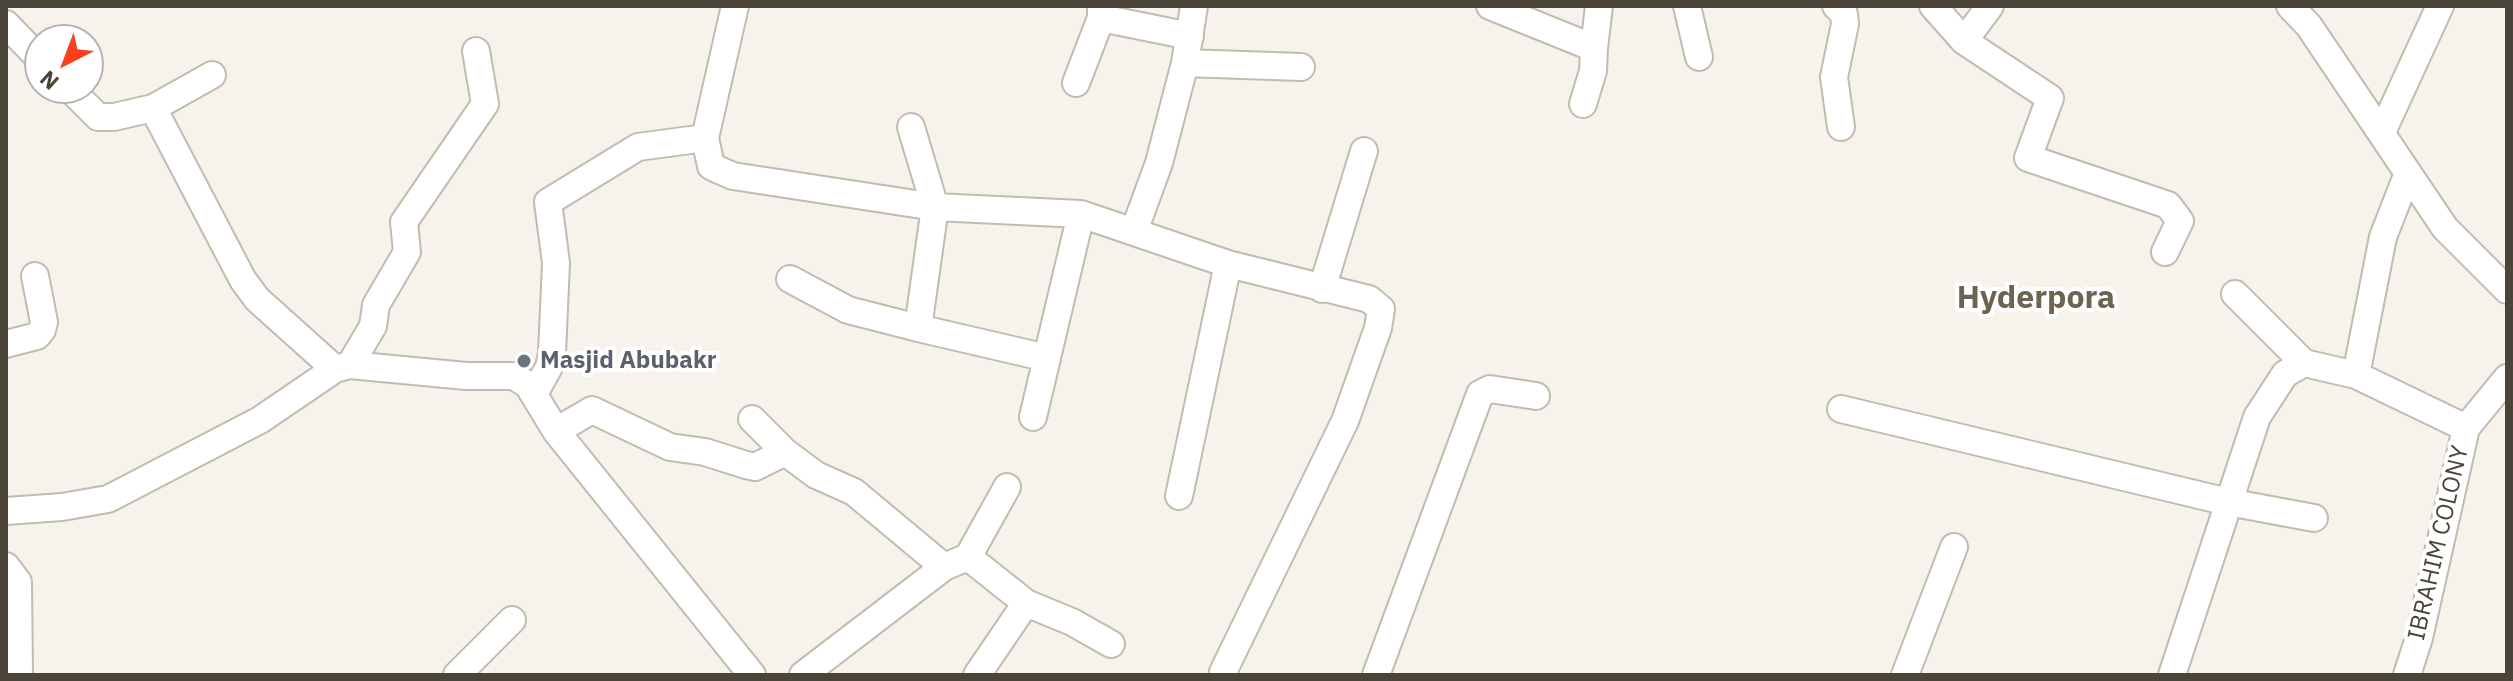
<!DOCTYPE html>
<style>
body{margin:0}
#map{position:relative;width:2513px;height:681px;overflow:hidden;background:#f6f3ec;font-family:"IBM Plex Sans",sans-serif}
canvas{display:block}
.frame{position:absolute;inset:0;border:8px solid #4b4439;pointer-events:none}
.north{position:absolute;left:24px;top:24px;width:80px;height:80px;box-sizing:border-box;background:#fff;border:2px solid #b7b4b0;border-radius:50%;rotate:222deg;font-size:22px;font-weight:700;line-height:32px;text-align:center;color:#4b4439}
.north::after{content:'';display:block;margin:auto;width:28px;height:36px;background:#fc3f1d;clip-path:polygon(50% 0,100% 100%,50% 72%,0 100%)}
</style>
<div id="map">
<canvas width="2513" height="681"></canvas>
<div class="frame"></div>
<div class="north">N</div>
</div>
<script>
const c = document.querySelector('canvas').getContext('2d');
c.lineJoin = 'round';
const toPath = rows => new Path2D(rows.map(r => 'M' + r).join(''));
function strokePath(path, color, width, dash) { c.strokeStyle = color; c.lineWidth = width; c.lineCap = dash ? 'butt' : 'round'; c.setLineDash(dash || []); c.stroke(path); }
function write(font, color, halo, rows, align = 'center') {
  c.font = font + ' "IBM Plex Sans",sans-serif'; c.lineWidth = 8; c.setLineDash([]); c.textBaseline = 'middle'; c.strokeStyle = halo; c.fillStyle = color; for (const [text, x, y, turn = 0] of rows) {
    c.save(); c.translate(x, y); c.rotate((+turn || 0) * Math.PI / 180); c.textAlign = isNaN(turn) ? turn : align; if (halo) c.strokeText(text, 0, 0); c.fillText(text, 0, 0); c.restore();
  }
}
const minor = toPath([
 [735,6,705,138,711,166,719,170,733,176,935,207,1081,214,1228,264,1369,299,1381,309,1378,328,1345,421,1223,672],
 [1490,6,1594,48,1599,6],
 [1687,6,1699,57],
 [1836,6,1844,14,1845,24,1834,77,1841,127],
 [1933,6,1964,41,2050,98,2028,158,2168,205,2180,221,2165,252],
 [2290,6,2309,26,2445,228,2507,290],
 [1101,18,1190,36],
 [6,24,40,59],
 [1964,41,1990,6],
 [1185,63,1301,67],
 [1076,83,1101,18,1101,6],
 [69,88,98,117,114,117,153,108,212,75],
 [1583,104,1593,71,1594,48],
 [153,108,243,280,257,299,335,369],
 [911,127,935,207,918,328,1047,358],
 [2382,132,2440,6],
 [1134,231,1159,163,1185,63,1194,6],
 [790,279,848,310,918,328],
 [1322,289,1364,151],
 [2235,294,2304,363],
 [6,344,37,336,42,330,44,322,35,276],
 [350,365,373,326,376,305,407,252,404,222,485,104,476,51],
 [2356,375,2383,237,2408,173],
 [534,394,549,367,552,353,556,263,548,202,638,147,705,138],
 [1841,409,2228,502,2314,518],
 [1033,417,1081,214],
 [752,419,785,452,816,475,854,492,944,567],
 [556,431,592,410,670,447,705,452,746,465,755,467,785,452],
 [1179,496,1228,264],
 [6,511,62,507,108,499,260,420,335,369,350,365,466,376,514,376,528,385,556,431,752,675],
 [968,557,1007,487],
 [6,566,18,582,19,675],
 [457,675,512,620],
 [803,675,944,567,968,557,1026,603,1072,622,1111,644],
 [977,675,1026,603],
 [1376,675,1480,394,1490,389,1536,396],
 [1905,675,1954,547],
 [2172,675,2257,417,2285,374,2304,363,2356,375,2466,428],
 [2407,675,2419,638,2466,428,2507,378]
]);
const markers = [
 [524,361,8,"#6b7280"]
];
const worshipNames = [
 ["Masjid Abubakr",540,361]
];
const streetNames = [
 ["IBRAHIM COLONY",2439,543,-77]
];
const districtNames = [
 ["Hyderpora",2036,299]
];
strokePath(minor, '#c2bbae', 30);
strokePath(minor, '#fff', 26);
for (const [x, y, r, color] of markers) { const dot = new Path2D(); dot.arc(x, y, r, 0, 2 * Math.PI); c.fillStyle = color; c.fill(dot); strokePath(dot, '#fff', 3); }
write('bold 24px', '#5b616d', '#fff', worshipNames, 'left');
write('24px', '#4b4439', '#fff', streetNames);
write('bold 32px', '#6e6250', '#fff', districtNames);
</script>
